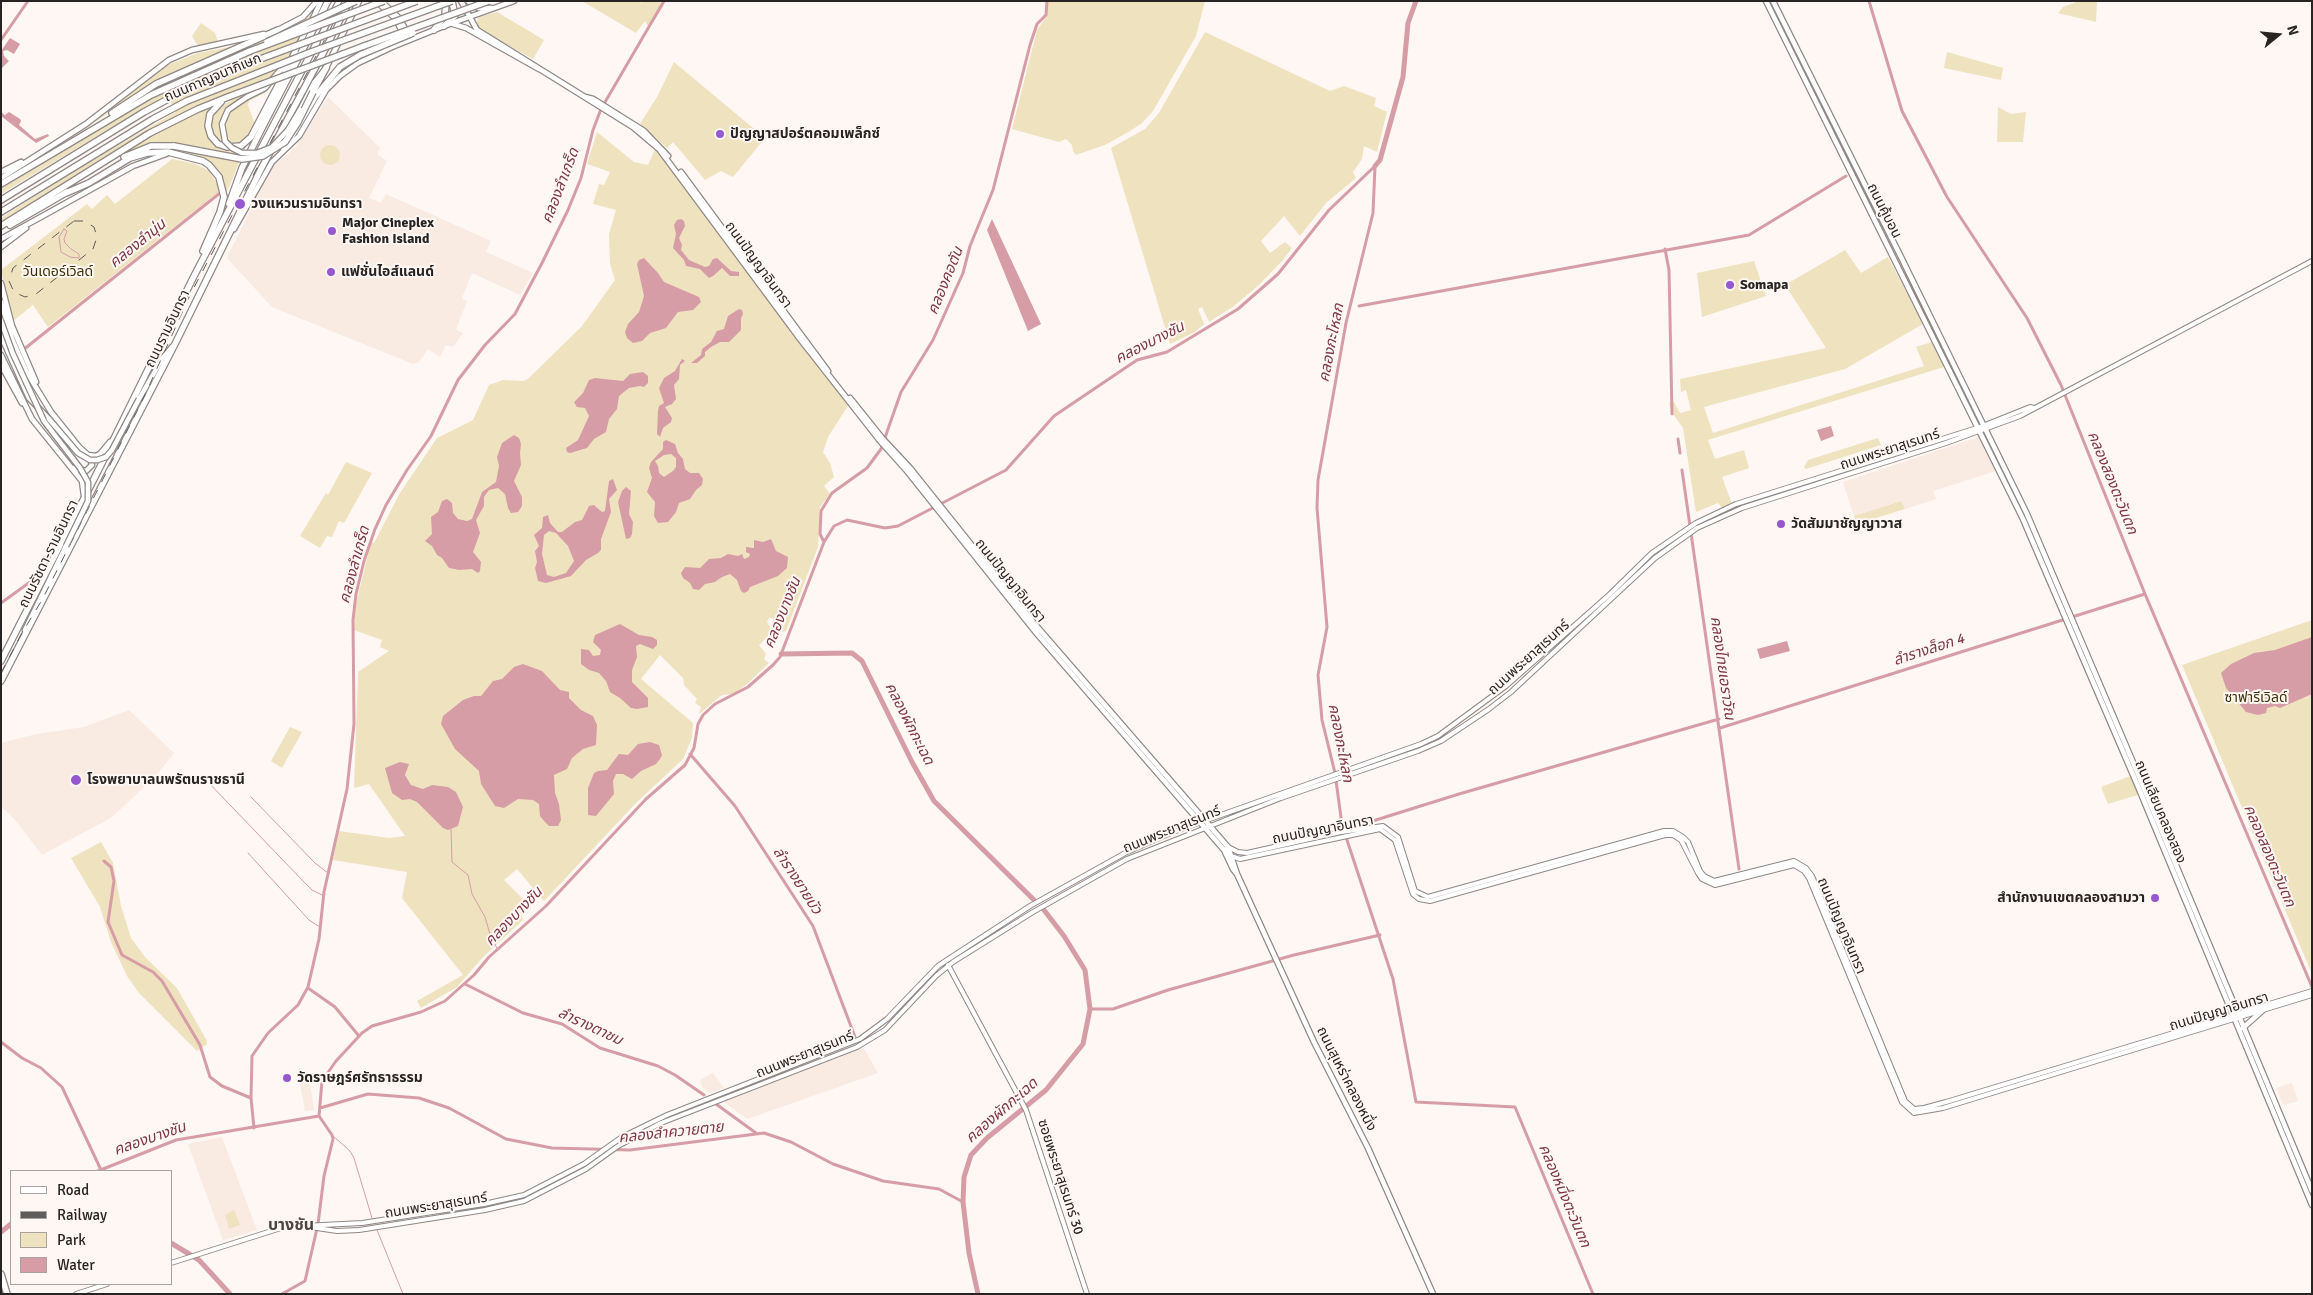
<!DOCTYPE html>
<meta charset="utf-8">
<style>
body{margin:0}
#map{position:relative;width:2313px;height:1295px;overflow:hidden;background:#fef7f3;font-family:Signika,sans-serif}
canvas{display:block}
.frame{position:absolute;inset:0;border:2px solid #272423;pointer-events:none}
.legend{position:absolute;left:10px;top:1170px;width:162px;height:115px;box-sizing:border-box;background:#fef7f3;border:1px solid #a8a3a0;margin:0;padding:6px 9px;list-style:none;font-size:15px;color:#272423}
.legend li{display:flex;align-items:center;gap:10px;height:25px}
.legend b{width:25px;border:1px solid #a8a3a0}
.north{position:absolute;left:2253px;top:10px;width:50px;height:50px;-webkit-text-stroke:4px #fef7f3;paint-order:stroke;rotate:73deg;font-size:14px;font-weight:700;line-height:20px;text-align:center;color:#272423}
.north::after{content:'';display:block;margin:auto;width:18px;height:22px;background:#272423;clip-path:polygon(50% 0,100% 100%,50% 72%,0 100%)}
</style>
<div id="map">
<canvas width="2313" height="1295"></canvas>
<div class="frame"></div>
<ul class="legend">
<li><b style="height:6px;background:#fff"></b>Road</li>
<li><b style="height:6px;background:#605c5b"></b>Railway</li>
<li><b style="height:14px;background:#efe2bf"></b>Park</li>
<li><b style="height:14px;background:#d79da7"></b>Water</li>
</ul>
<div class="north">N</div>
</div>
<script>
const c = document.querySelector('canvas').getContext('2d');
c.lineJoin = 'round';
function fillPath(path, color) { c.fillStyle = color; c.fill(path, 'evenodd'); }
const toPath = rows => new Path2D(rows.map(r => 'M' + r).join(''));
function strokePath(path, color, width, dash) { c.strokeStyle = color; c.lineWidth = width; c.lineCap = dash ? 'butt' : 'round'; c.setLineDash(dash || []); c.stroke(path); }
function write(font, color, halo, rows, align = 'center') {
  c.font = font + ' Signika,"Noto Sans Thai",sans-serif'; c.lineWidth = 4; c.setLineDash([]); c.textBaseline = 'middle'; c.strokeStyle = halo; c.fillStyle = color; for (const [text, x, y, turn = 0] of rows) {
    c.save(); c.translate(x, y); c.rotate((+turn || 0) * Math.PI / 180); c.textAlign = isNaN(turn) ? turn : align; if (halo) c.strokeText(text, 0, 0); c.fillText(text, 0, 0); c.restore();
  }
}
const built = toPath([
 [328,97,380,148,377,154,387,161,369,198,381,203,386,194,491,241,486,252,533,273,520,295,472,273,462,298,467,301,456,330,463,333,453,347,446,345,440,357,428,349,419,362,413,364,272,307,227,258,271,167,295,148],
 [1979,437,1996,471,1933,491,1936,499,1905,509,1900,501,1854,516,1843,482],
 [129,710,174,753,155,777,112,817,42,855,17,822,1,806,1,743,37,734,84,727],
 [863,1047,878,1073,747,1119,724,1102],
 [713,1073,724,1088,709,1093,702,1087,700,1080],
 [310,1082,314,1110,305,1111,300,1084],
 [2292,1083,2298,1101,2283,1105,2276,1088],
 [222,1137,257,1230,223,1240,188,1144]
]);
const green = toPath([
 [582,1,638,1,641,3,643,1,658,1,664,5,649,28,645,21,636,33],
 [1048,1,1205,1,1196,36,1153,111,1142,123,1130,131,1105,145,1076,155,1073,151,1072,145,1066,139,1059,142,1012,129,1037,30,1047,16],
 [2079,1,2097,1,2096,22,2058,13,2063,7],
 [315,10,302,30,294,49,273,76,258,90,243,96,245,101,269,89,263,94,249,101,248,105,255,125,244,141,241,144,222,144,214,135,211,120,220,106,231,101,228,96,179,117,1,223,1,218,84,165,176,112,168,96,137,112,1,194,1,189,145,102,185,82,238,61,237,56,177,81,123,109,140,96,184,73,286,31,300,24],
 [497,12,544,40,533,59,480,30,476,24,479,17],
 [201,23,215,33,218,42,198,46,192,36],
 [1205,32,1330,91,1344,86,1376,98,1374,106,1387,112,1377,152,1364,146,1362,159,1353,172,1356,178,1326,203,1300,236,1284,216,1261,241,1270,253,1285,242,1292,248,1282,261,1260,284,1234,306,1209,322,1202,307,1198,309,1204,324,1195,332,1170,344,1111,148,1145,129,1159,113],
 [235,46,126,101,71,138,163,67,198,53],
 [1947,52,2003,68,2001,80,1944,68],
 [674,62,765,138,733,177,721,171,705,180,673,142,667,148,640,124,657,97],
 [214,106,209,112,204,126,210,141,218,148,227,151,233,152,246,146,226,194,220,175,211,164,171,151,174,145,160,143,127,153,126,151,165,128],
 [1998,107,2011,114,2026,112,2023,142,1997,142],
 [597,132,634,162,648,165,656,147,849,404,828,437,823,452,830,463,834,477,824,486,830,494,820,507,818,547,786,631,782,632,781,629,785,624,783,619,769,618,767,622,773,631,759,645,766,654,764,659,769,663,747,684,733,694,722,695,699,714,701,707,695,703,697,699,684,685,683,678,660,655,641,679,693,723,692,738,683,759,635,804,544,901,517,869,504,880,529,905,521,913,523,920,483,957,457,987,421,1008,417,1001,463,975,402,898,407,872,333,860,339,831,389,838,405,836,369,784,354,788,358,672,389,651,380,647,382,640,354,630,356,604,371,542,374,543,400,493,437,438,473,420,489,385,503,380,523,381,528,379,582,326,615,280,610,264,609,234,616,210,593,204,599,184,604,185,610,172,587,164],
 '320 155a10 10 0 1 1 20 0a10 10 0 1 1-20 0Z',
 [172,159,196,164,209,171,221,190,48,327,33,305,12,322,1,270,87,204,92,209,107,195,115,204],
 [1845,250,1861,273,1888,257,1923,324,1845,369,1704,407,1713,433,1924,366,1916,347,1932,342,1944,367,1708,440,1715,459,1744,450,1749,468,1722,477,1732,504,1722,508,1718,503,1696,512,1683,428,1671,411,1669,403,1674,402,1680,413,1691,410,1686,390,1681,392,1680,379,1826,348,1785,285],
 [1754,261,1766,296,1702,317,1697,273],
 [1878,438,1881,445,1806,469,1804,467,1808,460],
 [346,462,372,473,344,523,339,521,332,537,327,536,320,548,300,536,326,493,328,495],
 [1901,501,1905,509,1857,524,1854,516],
 [2312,620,2312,974,2182,665],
 [290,727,302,732,282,768,271,761],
 [2133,775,2141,794,2108,804,2101,787],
 [101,842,113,863,121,906,131,938,145,957,177,988,207,1041,207,1044,197,1051,139,993,127,976,111,942,100,907,71,858],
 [234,1210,240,1225,229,1229,225,1215]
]);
const water = toPath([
 [10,38,20,44,14,54,7,50,3,51,4,56,9,61,1,69,1,51],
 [1,112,5,115,9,112,20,119,21,121,19,125,35,139,48,134,49,136,36,143,1,116],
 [681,219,684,221,685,226,679,238,682,245,681,250,689,260,705,267,709,266,713,259,717,258,731,271,739,272,739,276,730,276,722,268,713,276,709,278,700,269,686,266,684,260,673,248,676,234,674,225,677,220],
 [992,219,1041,324,1028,331,987,230],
 [644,258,658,273,664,282,699,297,701,302,693,310,678,312,666,328,650,333,642,341,633,343,627,338,625,332,628,324,639,312,644,296,637,264,639,260],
 [739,309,742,310,743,314,741,318,741,330,729,342,720,342,711,347,705,352,705,356,697,363,691,363,701,355,702,349,711,342,717,331,724,329,728,316],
 [682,359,685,361,680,365,679,379,674,385,676,399,672,404,665,407,672,418,671,422,663,428,660,437,657,434,658,411,659,406,664,403,659,388,664,378,675,371],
 [643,372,648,376,648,383,644,387,640,386,629,388,619,396,617,409,609,419,606,432,594,439,587,448,570,453,567,452,566,448,578,440,589,416,585,408,577,407,574,402,583,393,589,380,595,378,623,381,630,374],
 [1831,426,1834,436,1821,441,1817,430],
 [514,435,519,438,521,444,520,453,521,465,514,481,522,497,522,506,518,512,511,513,508,508,505,494,498,488,489,490,484,497,484,506,476,520,480,533,473,552,481,562,480,571,478,573,472,569,459,570,449,568,442,558,437,555,432,546,425,541,432,534,431,517,438,512,442,501,447,499,452,503,453,513,458,519,467,521,472,519,482,492,496,482,499,466,497,457,502,443],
 [666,440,675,444,678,453,683,459,685,469,690,473,699,473,703,479,702,485,696,490,690,499,679,503,676,512,668,522,658,523,654,516,655,502,647,492,652,478,649,468,651,462,663,449,663,442],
 [671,454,676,458,676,467,673,471,664,477,659,473,658,466,655,461,664,455],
 [613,479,617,490,609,499,611,512,601,539,601,550,598,553,586,560,571,576,546,583,538,581,535,568,537,562,535,551,539,546,534,535,542,528,543,517,548,515,550,523,558,532,562,532,575,522,582,520,589,506,594,505,602,512,605,511,609,481],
 [549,531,556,533,568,546,574,561,566,573,554,577,547,575,542,554,544,535],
 [626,487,631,491,629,514,633,522,632,534,630,538,626,539,618,502,622,491],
 [771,539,776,551,788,557,787,568,778,576,750,587,748,591,744,593,741,591,737,580,730,574,722,577,715,582,705,584,699,590,693,589,690,583,683,578,681,573,685,567,700,568,709,559,721,558,728,554,738,556,742,554,744,559,749,557,750,554,746,552,746,547,754,548,754,540,763,542],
 [620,624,639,635,652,637,657,640,657,645,653,649,640,644,636,646,637,657,632,670,632,682,648,698,648,707,637,709,631,708,620,698,610,692,606,681,599,673,589,670,581,664,581,649,589,650,593,656,600,655,601,650,593,642,595,635],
 [2312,637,2312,694,2280,708,2275,706,2267,708,2266,713,2258,715,2246,712,2226,688,2221,673,2231,664,2254,653,2275,650],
 [1787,641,1790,651,1760,659,1757,649],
 [523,664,542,671,560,690,569,692,569,698,581,710,593,716,597,725,596,745,583,749,572,758,567,769,554,775,555,793,559,804,561,820,558,826,549,826,545,822,540,816,539,804,533,800,518,799,504,808,495,806,481,784,479,771,455,749,441,724,443,716,463,700,474,696,481,696,493,681,502,679,514,667],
 [650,742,659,745,662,755,660,759,656,764,641,771,632,779,623,774,616,774,613,781,614,794,596,816,588,815,588,788,594,773,598,771,607,770,619,754,628,755,638,744],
 [400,762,409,764,405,775,411,785,423,789,432,785,448,787,456,792,463,807,458,826,448,830,443,828,417,802,410,799,402,800,392,793,385,768]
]);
const stream = toPath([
 [64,229,67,231,64,239,65,243,71,249,79,254,79,258,70,257,61,252,59,237,64,229],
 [206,780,304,882,312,890,324,896],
 [251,797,315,863,328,873],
 [451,829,452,862,468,875,472,894,485,917,490,934],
 [248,853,309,920,320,927],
 [491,937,498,950],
 [332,1135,350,1151,354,1158,372,1218],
 [377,1230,403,1294]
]);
const canal = toPath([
 [1869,1,1902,111,1947,197,2027,318,2061,385,2145,594,2312,987],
 [1,40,28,1],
 [1375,167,1373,213,1346,323,1318,480,1317,508,1327,627,1318,675,1322,720,1335,773,1342,825,1393,979,1416,1102,1515,1107,1593,1294],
 [1665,249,1669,270,1672,414],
 [1359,306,1749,235,1846,176],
 [23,350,220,193],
 [1678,439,1680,453],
 [1682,470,1739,869],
 [824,542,820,534,821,511,832,493,867,468,881,449,901,392,933,340,963,273,970,246,993,190,1030,45,1037,24,1046,15,1047,1],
 [1,603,37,577],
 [1720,728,2145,594],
 [690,754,735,806,813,926,855,1037],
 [1344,830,1459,794,1719,719],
 [104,861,111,867,114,881,108,922,122,955,153,972,162,981,200,1045,210,1077,222,1086,251,1098],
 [465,984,523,1013,562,1024,600,1048,658,1066,675,1075,704,1095],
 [308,988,335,1007,359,1036],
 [1090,1009,1113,1009,1168,990,1294,955,1380,935],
 [1,1042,22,1058,41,1068,62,1087,101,1170],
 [716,1104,756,1133],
 [320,1108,368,1094,419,1098,449,1108,506,1139,552,1148,630,1150,764,1133,791,1142,833,1164,883,1181,939,1189,963,1202],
 [254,1128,251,1098,252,1056,268,1033,298,1005,308,987,319,939,324,892,347,789,354,724,353,620,356,594,364,561,375,529,386,505,407,470,431,436,458,380,485,345,515,314,542,263,568,210,581,178,593,130,601,109,664,1],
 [98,1171,176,1140,319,1116,322,1081,336,1061,362,1033,372,1026,421,1012,445,1001,474,975,489,957,546,906,646,799,685,765,694,748,698,724,703,715,715,704,748,687,773,665,780,657,824,542,834,526,847,520,885,528,898,526,1006,470,1054,416,1137,360,1167,352,1238,309,1278,274,1329,210,1375,166],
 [282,1294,305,1281,318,1224,324,1176,333,1139,332,1135,319,1116]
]);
const river = toPath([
 [1375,166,1380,160,1403,77,1408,23,1416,1],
 [781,654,852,653,862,661,912,762,934,801,1034,900],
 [1,1232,11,1224],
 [171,1243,199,1260,230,1294],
 [978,1294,969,1253,963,1202,964,1177,971,1155,987,1138,1046,1090,1083,1044,1090,1009,1085,970,1064,936,1044,910]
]);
const minor = toPath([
 [1228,847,1238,852,1247,853,1341,832,1383,826,1398,837,1415,891,1428,897,1664,831,1673,831,1683,837,1688,842,1700,871,1704,876,1714,881,1794,861,1806,868,1812,876,1905,1101,1914,1109,1924,1108,1946,1102,2312,991],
 [1231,856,1240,859,1380,829,1395,840,1413,894,1419,899,1430,901,1665,835,1673,835,1681,840,1698,873,1702,879,1715,885,1794,865,1804,871,1809,878,1902,1102,1914,1113,1943,1108,2312,995],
 [948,965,1026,1110,1087,1294],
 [303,1226,337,1231,359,1230,485,1210,524,1201,586,1169,618,1146,661,1123,857,1047,885,1030,936,976,953,962,1033,912,1127,859,1281,798,1418,751,1441,741,1489,709,1511,692,1655,558,1697,528,1742,508,1946,443,2020,416,2312,261],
 [171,1263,284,1227,362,1223,484,1204,524,1195,584,1164,622,1137,667,1115,860,1039,887,1019,938,966,947,960,1030,906,1127,852,1173,832,1421,744,1438,736,1506,686,1609,595,1652,553,1696,523,1736,504,1980,427,2030,407,2034,408],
 [76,1294,107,1284]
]);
const major = toPath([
 [461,1,477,30,633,127,659,149,797,335,881,442,907,471,1038,635,1224,850],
 [468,1,478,8,491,8],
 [1766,1,2023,519,2137,784,2312,1205],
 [1773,1,1901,257,2027,514,2138,774,2312,1191],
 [377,2,396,19,403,34],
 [384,4,399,18,407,32],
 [311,23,321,1],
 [453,24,466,28,539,69],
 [276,31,303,17,317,1],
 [320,37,339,1],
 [330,40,348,5],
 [293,55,307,29],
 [247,97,265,88,288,61],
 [585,97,593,99,644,131,668,156],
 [300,110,314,83,326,68,359,1],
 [1,172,21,162],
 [681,172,828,371],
 [1,178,86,124,169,60,192,50,264,34],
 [234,229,272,162,299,136,326,90,340,76,358,63,392,47,444,26,514,1],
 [1,239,133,166,166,154],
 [1,247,26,228],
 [1,283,12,326,36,382],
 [1,302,12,339,26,371,51,412,79,447,88,455,96,456,100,454,110,442],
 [1,336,29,398,49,419],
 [1,355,32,419,82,481,84,496],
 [1,365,22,403],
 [850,398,882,438,910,468,1033,622,1228,847,1237,874],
 [139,399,162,359,172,347],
 [73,468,86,471,92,465,90,458],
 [25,630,66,546],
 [1227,848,1225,852,1233,869,1237,874,1314,1042,1368,1148,1433,1294],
 [2243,1028,2263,1010]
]);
const highway = toPath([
 [444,26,455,16,452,1],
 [434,30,445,15,446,1],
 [343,54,364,46],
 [313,92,326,68],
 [221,102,210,114,208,126,211,136,218,144,227,147,241,146,251,137,295,53],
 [112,113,156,84,278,30],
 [284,149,315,97,340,67],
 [124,157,151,146,174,146],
 [1,184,151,95,250,51],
 [66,193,89,183,130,158,147,153,168,152,203,161,209,165,219,177,224,197,220,212,203,251],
 [1,200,144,112,181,92],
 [229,204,242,168,263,126,328,1],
 [1,212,153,119,187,101],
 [10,225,67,192],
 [1,226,150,133,198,109,228,97],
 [1,661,100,467,194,276,317,42],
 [1,681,175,344,261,169,330,40],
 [1,1274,7,1294]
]);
const rail = toPath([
 [74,221,84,221,94,227,97,237,93,249,36,294,25,297,14,292,9,281,13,268,74,221],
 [1,673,22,633,42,600,84,517,145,395,190,295,345,1],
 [1,1289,3,1294]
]);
const majorBridge = toPath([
 [247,97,228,110,222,124,225,141,232,148,242,153,257,153,272,147,288,130,300,110],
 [1,321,13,354,44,421,80,468,88,482,88,501,66,546],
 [49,419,78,453,90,460,97,460,106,457,112,450,139,399]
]);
const highwayBridge = toPath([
 [267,42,356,1],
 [364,46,489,1],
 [250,51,384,1],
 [340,67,360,55,413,33],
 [181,92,236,68,417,1],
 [228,97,343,54],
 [187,101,311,52,452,1],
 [174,146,242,159,263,156,285,142,298,122,313,92]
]);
const markers = [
 [720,134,5,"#9658ce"],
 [240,204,6,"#9658ce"],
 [332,231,5,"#9658ce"],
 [331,272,5,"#9658ce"],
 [1730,285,5,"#9658ce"],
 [1781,524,5,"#9658ce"],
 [76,780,6,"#9658ce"],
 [2155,898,5,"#9658ce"],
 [287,1078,5,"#9658ce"]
];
const streetNames = [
 ["ถนนกาญจนาภิเษก",213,78,-23],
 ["ถนนคู้บอน",1884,211,63],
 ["ถนนปัญญาอินทรา",758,265,54],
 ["ถนนรามอินทรา",168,329,-64],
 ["ถนนพระยาสุเรนทร์",1890,450,-18],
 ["ถนนรัชดา-รามอินทรา",49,554,-64],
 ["ถนนปัญญาอินทรา",1010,581,51],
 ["ถนนพระยาสุเรนทร์",1529,658,-42],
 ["ถนนเลียบคลองสอง",2160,812,67],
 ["ถนนพระยาสุเรนทร์",1172,830,-22],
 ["ถนนปัญญาอินทรา",1323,830,-11],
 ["ถนนปัญญาอินทรา",1841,926,67],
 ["ถนนปัญญาอินทรา",2219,1012,-17],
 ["ถนนพระยาสุเรนทร์",805,1055,-22],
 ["ถนนสุเหร่าคลองหนึ่ง",1346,1079,63],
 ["ซอยพระยาสุเรนทร์ 30",1060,1177,72],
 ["ถนนพระยาสุเรนทร์",436,1206,-9]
];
const poiNames = [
 ["ปัญญาสปอร์ตคอมเพล็กซ์",730,134],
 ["วงแหวนรามอินทรา",251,204],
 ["Major Cineplex",342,223],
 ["Fashion Island",342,239],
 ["แฟชั่นไอส์แลนด์",341,272],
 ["Somapa",1740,285],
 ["วัดสัมมาชัญญาวาส",1791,524],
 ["โรงพยาบาลนพรัตนราชธานี",87,780],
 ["สำนักงานเขตคลองสามวา",2145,898,"right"],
 ["วัดราษฎร์ศรัทธาธรรม",297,1078]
];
const parkNames = [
 ["วันเดอร์เวิลด์",58,272],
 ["ซาฟารีเวิลด์",2256,698]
];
const waterNames = [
 ["คลองลำเกร็ด",561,186,-69],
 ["คลองลำนุ่น",138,244,-39],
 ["คลองคอตัน",946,281,-68],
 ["คลองบางชัน",1150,343,-27],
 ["คลองกะโหลก",1332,343,-79],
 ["คลองสองตะวันตก",2112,483,68],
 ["คลองลำเกร็ด",355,565,-75],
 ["คลองบางชัน",783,613,-68],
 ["ลำรางล็อก 4",1929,650,-18],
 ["คลองไทยเอราวัณ",1722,668,82],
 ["คลองผักกะเฉด",909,724,63],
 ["คลองกะโหลก",1340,743,79],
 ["คลองสองตะวันตก",2269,856,67],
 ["ลำรางยายบัว",797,881,57],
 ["คลองบางชัน",514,917,-46],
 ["ลำรางตาชม",590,1027,25],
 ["คลองผักกะเฉด",1002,1111,-41],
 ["คลองลำควายตาย",671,1133,-6],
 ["คลองบางชัน",150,1139,-19],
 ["คลองหนึ่งตะวันตก",1564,1196,67]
];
const quarterNames = [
 ["บางชัน",291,1226]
];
fillPath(built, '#f9eae2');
fillPath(green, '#efe2bf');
fillPath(water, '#d79da7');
strokePath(stream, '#d79da7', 1);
strokePath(canal, '#d79da7', 3);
strokePath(river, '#d79da7', 5);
strokePath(minor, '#8f8885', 6);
strokePath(major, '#8f8885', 7);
strokePath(highway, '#8f8885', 8);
strokePath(minor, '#fff', 4);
strokePath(major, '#fff', 4.5);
strokePath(highway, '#fff', 5.5);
strokePath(rail, '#605c5b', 1, [9, 9]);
strokePath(majorBridge, '#8f8885', 7, []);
strokePath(highwayBridge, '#8f8885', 8, []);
strokePath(majorBridge, '#fff', 4.5);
strokePath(highwayBridge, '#fff', 5.5);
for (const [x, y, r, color] of markers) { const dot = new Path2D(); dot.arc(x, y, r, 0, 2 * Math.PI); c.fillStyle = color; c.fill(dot); strokePath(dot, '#fef7f3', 2); }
write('14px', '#272423', '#fef7f3', streetNames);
write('bold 14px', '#272423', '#fef7f3', poiNames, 'left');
write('14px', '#3e3107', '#fef7f3', parkNames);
write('italic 15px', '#7d3647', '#fef7f3', waterNames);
write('bold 16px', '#4b4542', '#fef7f3', quarterNames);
</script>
